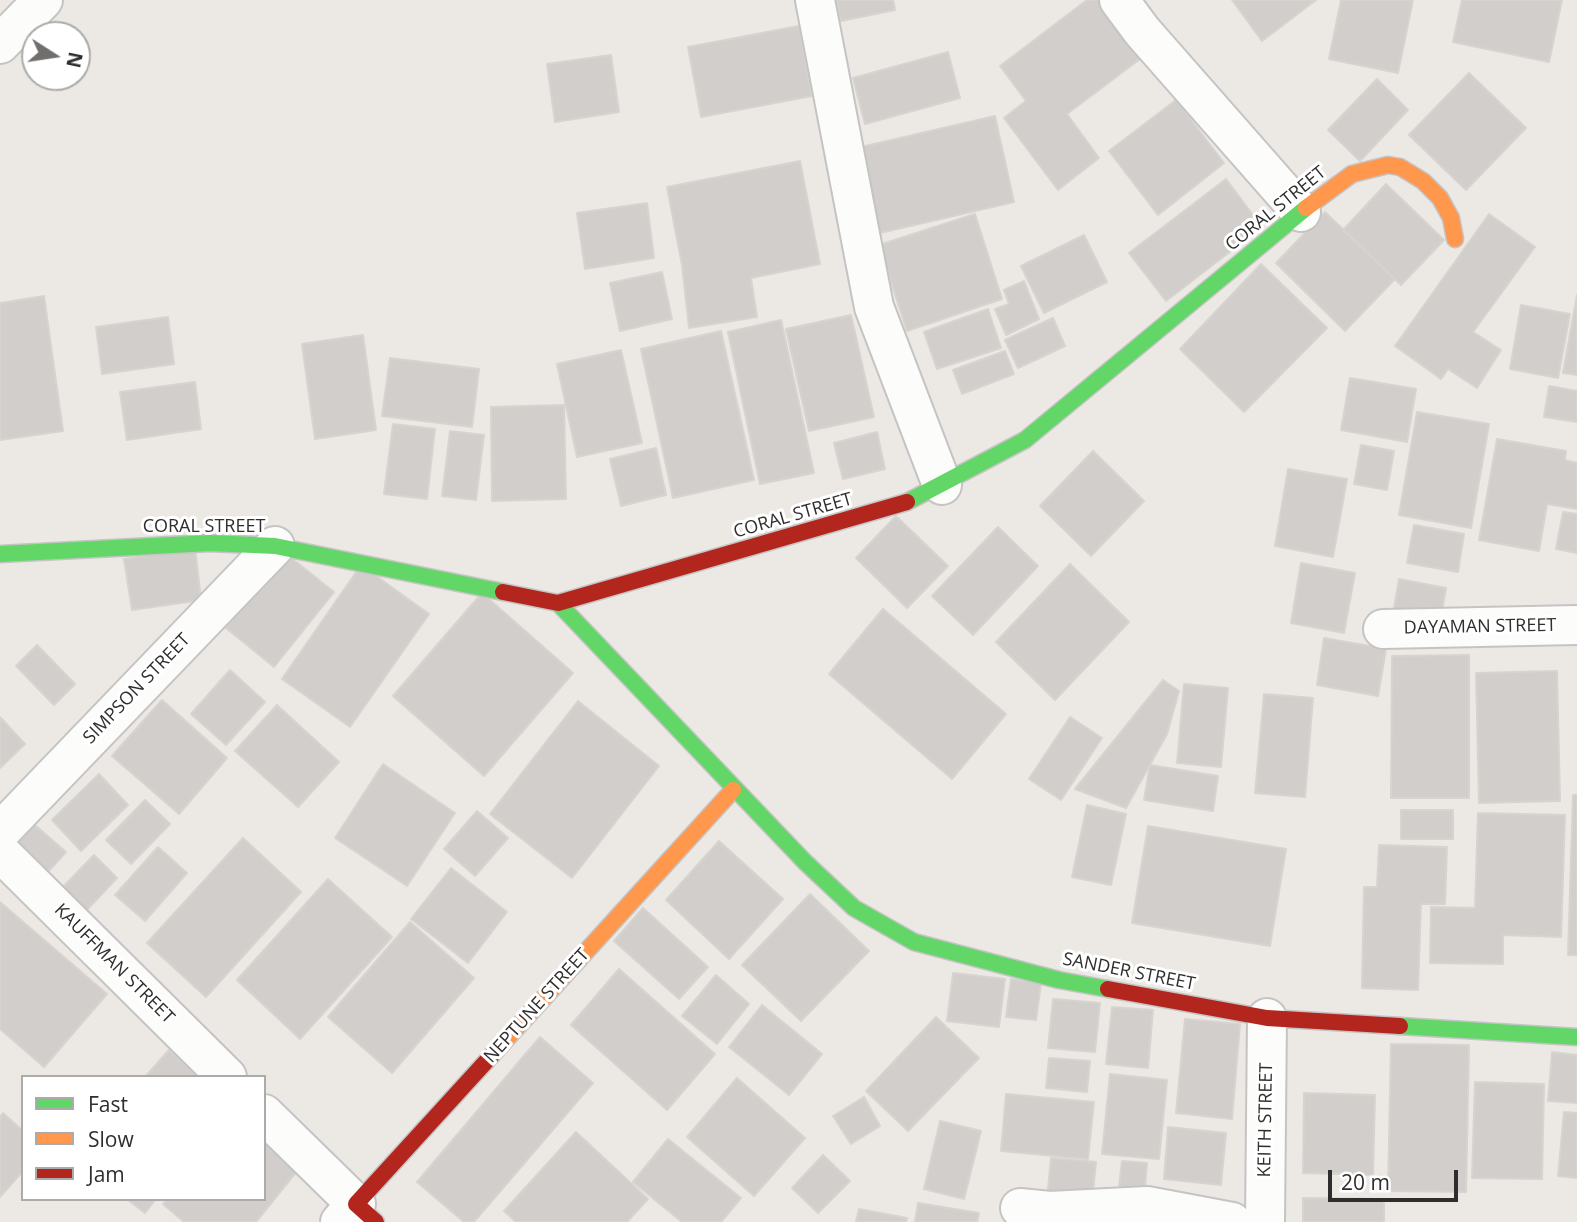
<!DOCTYPE html>
<style>
body{margin:0}
#map{position:relative;width:1577px;height:1222px;overflow:hidden;background:#ece8e4;font-family:"Open Sans",sans-serif}
canvas{display:block}
.legend{position:absolute;left:21px;top:1075px;width:245px;height:126px;box-sizing:border-box;background:#fff;border:2px solid #ababab;margin:0;padding:9px 12px;list-style:none;font-size:21px;color:#2e2e2e}
.legend li{display:flex;align-items:center;gap:14px;height:35px}
.legend b{width:35px;border:2px solid #ababab}
.north{position:absolute;left:21px;top:21px;width:70px;height:70px;box-sizing:border-box;background:#fff;border:2px solid #ababab;border-radius:50%;rotate:102deg;font-size:19px;font-weight:700;line-height:28px;text-align:center;color:#2e2e2e}
.north::after{content:'';display:block;margin:auto;width:24px;height:32px;background:#706f6e;clip-path:polygon(50% 0,100% 100%,50% 72%,0 100%)}
.scale{position:absolute;left:1328px;top:1170px;width:130px;height:32px;box-sizing:border-box;border:4px solid #2e2e2e;border-top:0;padding-left:9px;font-size:21px;line-height:24px;white-space:nowrap;color:#2e2e2e;-webkit-text-stroke:5px #fff;paint-order:stroke}
</style>
<div id="map">
<canvas width="1577" height="1222"></canvas>
<ul class="legend">
<li><b style="height:9px;background:#63d668"></b>Fast</li>
<li><b style="height:9px;background:#ff974d"></b>Slow</li>
<li><b style="height:9px;background:#b3261e"></b>Jam</li>
</ul>
<div class="north">N</div>
<div class="scale">20 m</div>
</div>
<script>
const c = document.querySelector('canvas').getContext('2d');
c.lineJoin = 'round';
function fillPath(path, color) { c.fillStyle = color; c.fill(path, 'evenodd'); }
const toPath = rows => new Path2D(rows.map(r => 'M' + r).join(''));
function strokePath(path, color, width, dash) { c.strokeStyle = color; c.lineWidth = width; c.lineCap = dash ? 'butt' : 'round'; c.setLineDash(dash || []); c.stroke(path); }
function write(font, color, halo, rows, align = 'center') {
  c.font = font + ' "Open Sans",sans-serif'; c.lineWidth = 6; c.setLineDash([]); c.textBaseline = 'middle'; c.strokeStyle = halo; c.fillStyle = color; for (const [text, x, y, turn = 0] of rows) {
    c.save(); c.translate(x, y); c.rotate((+turn || 0) * Math.PI / 180); c.textAlign = isNaN(turn) ? turn : align; if (halo) c.strokeText(text, 0, 0); c.fillText(text, 0, 0); c.restore();
  }
}
const building = toPath([
 [837,0,893,0,895,10,841,21,837,0],
 [1087,0,1102,0,1144,56,1067,114,1099,158,1058,190,1004,118,1026,101,1000,66,1087,0],
 [1232,0,1316,0,1262,41,1232,0],
 [1341,0,1413,0,1398,73,1329,59,1341,0],
 [1462,0,1562,0,1549,62,1453,42,1462,0],
 [799,26,812,96,701,117,688,47,799,26],
 [948,52,960,98,865,124,853,78,948,52],
 [611,55,619,112,555,122,547,64,611,55],
 [1469,73,1526,128,1466,190,1409,135,1469,73],
 [1377,79,1408,110,1360,161,1328,130,1377,79],
 [1176,100,1224,163,1158,215,1109,151,1176,100],
 [995,116,1014,202,867,236,848,150,995,116],
 [800,161,820,264,751,278,757,317,689,328,682,265,667,187,800,161],
 [1226,179,1262,227,1166,301,1129,253,1226,179],
 [1386,184,1444,240,1401,285,1343,230,1386,184],
 [647,203,654,258,585,269,577,213,647,203],
 [1325,212,1395,279,1345,331,1276,263,1325,212],
 [975,214,1002,299,907,331,879,245,975,214],
 [1489,214,1535,247,1473,332,1501,350,1477,388,1448,369,1441,379,1395,346,1489,214],
 [1084,235,1107,282,1044,313,1021,266,1084,235],
 [1261,264,1327,328,1244,412,1180,349,1261,264],
 [662,272,672,319,620,331,610,283,662,272],
 [1024,281,1039,319,1006,335,995,309,1009,304,1004,290,1024,281],
 [1577,295,1577,375,1563,373,1577,295],
 [44,296,63,431,0,440,0,303,44,296],
 [1521,305,1570,314,1558,378,1510,369,1521,305],
 [988,309,1001,348,937,369,924,332,988,309],
 [851,315,874,417,809,431,786,329,851,315],
 [168,317,174,364,102,374,96,327,168,317],
 [1053,318,1065,346,1018,368,1005,340,1053,318],
 [781,320,814,473,760,484,728,332,781,320],
 [721,331,754,480,673,498,641,349,721,331],
 [363,335,376,430,315,439,302,344,363,335],
 [621,350,642,443,577,457,557,364,621,350],
 [1005,351,1014,374,962,394,953,370,1005,351],
 [390,358,479,369,472,427,382,416,390,358],
 [1350,378,1416,389,1407,442,1341,430,1350,378],
 [195,382,201,429,127,440,120,392,195,382],
 [1549,386,1577,391,1577,422,1544,417,1549,386],
 [564,405,566,499,492,501,491,407,564,405],
 [1417,412,1489,424,1471,528,1399,515,1417,412],
 [393,424,435,429,427,499,384,494,393,424],
 [450,431,484,435,476,500,442,496,450,431],
 [877,432,885,469,843,479,834,443,877,432],
 [1497,439,1566,451,1565,460,1577,463,1577,509,1547,504,1539,551,1479,540,1497,439],
 [1361,445,1394,451,1387,490,1354,484,1361,445],
 [656,448,666,495,621,506,610,459,656,448],
 [1093,451,1144,501,1091,556,1040,506,1093,451],
 [1288,469,1347,479,1333,557,1275,546,1288,469],
 [1563,512,1577,514,1577,553,1556,549,1563,512],
 [896,516,948,566,907,608,856,558,896,516],
 [1414,525,1464,534,1458,572,1407,563,1414,525],
 [998,527,1038,566,973,635,932,596,998,527],
 [195,548,201,600,132,610,124,559,195,548],
 [285,553,334,592,274,667,226,628,285,553],
 [1301,563,1355,573,1344,633,1291,623,1301,563],
 [1070,564,1129,622,1055,700,996,642,1070,564],
 [361,565,429,614,350,727,282,679,361,565],
 [1399,579,1446,588,1439,628,1392,620,1399,579],
 [482,593,573,673,484,776,393,696,482,593],
 [883,609,1006,714,952,779,829,674,883,609],
 [1324,638,1386,649,1378,696,1317,685,1324,638],
 [37,645,75,684,54,705,16,666,37,645],
 [1469,655,1469,798,1391,798,1392,656,1469,655],
 [230,670,265,702,226,745,191,714,230,670],
 [1557,671,1560,801,1479,803,1476,673,1557,671],
 [1163,680,1179,691,1167,734,1126,808,1075,789,1163,680],
 [1184,684,1228,688,1221,767,1177,763,1184,684],
 [1264,694,1313,698,1305,797,1255,793,1264,694],
 [162,700,227,758,179,814,112,756,162,700],
 [578,701,659,766,572,878,490,814,578,701],
 [277,705,339,762,298,807,235,751,277,705],
 [0,717,25,744,0,768,0,717],
 [1070,717,1102,738,1061,800,1029,779,1070,717],
 [383,764,455,813,407,886,335,838,383,764],
 [1150,765,1218,776,1213,811,1144,800,1150,765],
 [99,774,128,805,81,851,52,820,99,774],
 [1573,795,1577,795,1577,955,1568,955,1573,795],
 [145,800,170,824,131,864,106,840,145,800],
 [1087,805,1126,814,1111,885,1072,877,1087,805],
 [1401,810,1453,810,1453,839,1401,839,1401,810],
 [477,811,508,838,475,876,444,849,477,811],
 [1478,813,1565,815,1561,937,1503,935,1503,964,1430,963,1431,907,1475,908,1478,813],
 [28,819,66,852,48,872,10,839,28,819],
 [1148,826,1286,849,1270,946,1132,923,1148,826],
 [243,838,301,892,206,997,147,943,243,838],
 [719,841,783,899,729,959,666,900,719,841],
 [1379,845,1447,847,1445,904,1421,904,1418,990,1362,988,1364,887,1377,887,1379,845],
 [158,847,187,873,145,921,115,895,158,847],
 [94,855,117,878,85,912,61,889,94,855],
 [451,868,507,912,468,963,411,919,451,868],
 [328,879,392,937,300,1039,237,980,328,879],
 [810,894,869,951,801,1021,742,965,810,894],
 [0,902,107,994,44,1067,0,1029,0,902],
 [643,908,708,967,679,999,614,941,643,908],
 [410,922,474,978,392,1073,328,1017,410,922],
 [619,969,715,1054,667,1110,571,1025,619,969],
 [953,973,1005,979,999,1027,947,1021,953,973],
 [716,975,749,1004,717,1044,682,1016,716,975],
 [1011,979,1041,983,1036,1020,1006,1017,1011,979],
 [1053,999,1100,1003,1095,1052,1048,1048,1053,999],
 [762,1005,822,1054,789,1095,729,1047,762,1005],
 [1112,1007,1153,1010,1148,1068,1106,1064,1112,1007],
 [936,1017,979,1058,908,1131,866,1091,936,1017],
 [1185,1019,1240,1024,1232,1119,1176,1113,1185,1019],
 [540,1037,593,1083,474,1222,464,1222,417,1182,540,1037],
 [1391,1044,1469,1045,1466,1192,1388,1191,1391,1044],
 [169,1050,199,1077,145,1077,169,1050],
 [1552,1052,1577,1055,1577,1103,1548,1101,1552,1052],
 [1049,1058,1090,1061,1087,1092,1046,1088,1049,1058],
 [1110,1074,1167,1080,1159,1159,1102,1154,1110,1074],
 [737,1078,805,1138,754,1196,687,1137,737,1078],
 [1475,1082,1544,1084,1542,1179,1472,1178,1475,1082],
 [1304,1093,1375,1095,1373,1175,1303,1173,1304,1093],
 [1006,1094,1094,1102,1088,1159,1001,1151,1006,1094],
 [864,1097,880,1126,851,1144,833,1116,864,1097],
 [1564,1112,1577,1113,1577,1178,1558,1176,1564,1112],
 [3,1113,23,1131,23,1171,0,1197,0,1117,3,1113],
 [940,1121,981,1131,964,1199,924,1189,940,1121],
 [1168,1127,1226,1133,1221,1185,1164,1179,1168,1127],
 [576,1132,648,1199,627,1222,516,1222,504,1211,576,1132],
 [668,1139,741,1198,721,1222,682,1222,633,1182,668,1139],
 [264,1142,298,1170,256,1222,184,1222,163,1204,167,1199,264,1199,264,1142],
 [823,1155,850,1181,818,1213,792,1188,823,1155],
 [1051,1158,1096,1162,1092,1203,1047,1199,1051,1158],
 [1122,1161,1147,1163,1144,1199,1118,1196,1122,1161],
 [1303,1198,1384,1199,1384,1222,1303,1222,1303,1198],
 [127,1199,156,1199,145,1213,127,1199],
 [918,1203,979,1213,977,1222,915,1222,918,1203],
 [859,1209,907,1218,906,1222,856,1222,859,1209]
]);
const street = toPath([
 [815,0,874,307,942,485],
 [1119,0,1142,31,1301,212],
 [0,44,43,0],
 [1383,629,1577,625],
 [0,832,275,546],
 [0,852,227,1077],
 [264,1114,356,1204,340,1222],
 [1020,1208,1050,1211,1147,1206,1232,1222],
 [1265,1222,1267,1018]
]);
const fast = toPath([
 [907,502,1025,440,1306,208],
 [0,554,210,543,275,546,503,592],
 [558,603,805,862,854,908,914,942,1059,980,1108,989],
 [1400,1026,1577,1037]
]);
const slow = toPath([
 [1306,208,1352,174,1388,165,1400,167,1423,181,1440,198,1451,218,1455,239],
 [492,1055,733,790]
]);
const jam = toPath([
 [503,592,558,603,907,502],
 [1108,989,1267,1018,1400,1026],
 [376,1222,356,1204,492,1055]
]);
const streetNames = [
 ["CORAL STREET",1276,209,-39],
 ["CORAL STREET",793,516,-16],
 ["CORAL STREET",204,527],
 ["DAYAMAN STREET",1480,627,-1],
 ["SIMPSON STREET",137,689,-46],
 ["KAUFFMAN STREET",114,964,45],
 ["SANDER STREET",1129,972,11],
 ["NEPTUNE STREET",537,1006,-48],
 ["KEITH STREET",1266,1120,-89]
];
fillPath(building, '#d1cecb');
strokePath(building, '#d7d4d0', 2);
strokePath(street, '#c5c4c5', 42);
strokePath(fast, '#c5c4c5', 19);
strokePath(slow, '#c5c4c5', 19);
strokePath(jam, '#c5c4c5', 19);
strokePath(street, '#fcfcfb', 38);
strokePath(fast, '#63d668', 16);
strokePath(slow, '#ff974d', 16);
strokePath(jam, '#b3261e', 16);
write('18px', '#2e2e2e', '#fff', streetNames);
</script>
